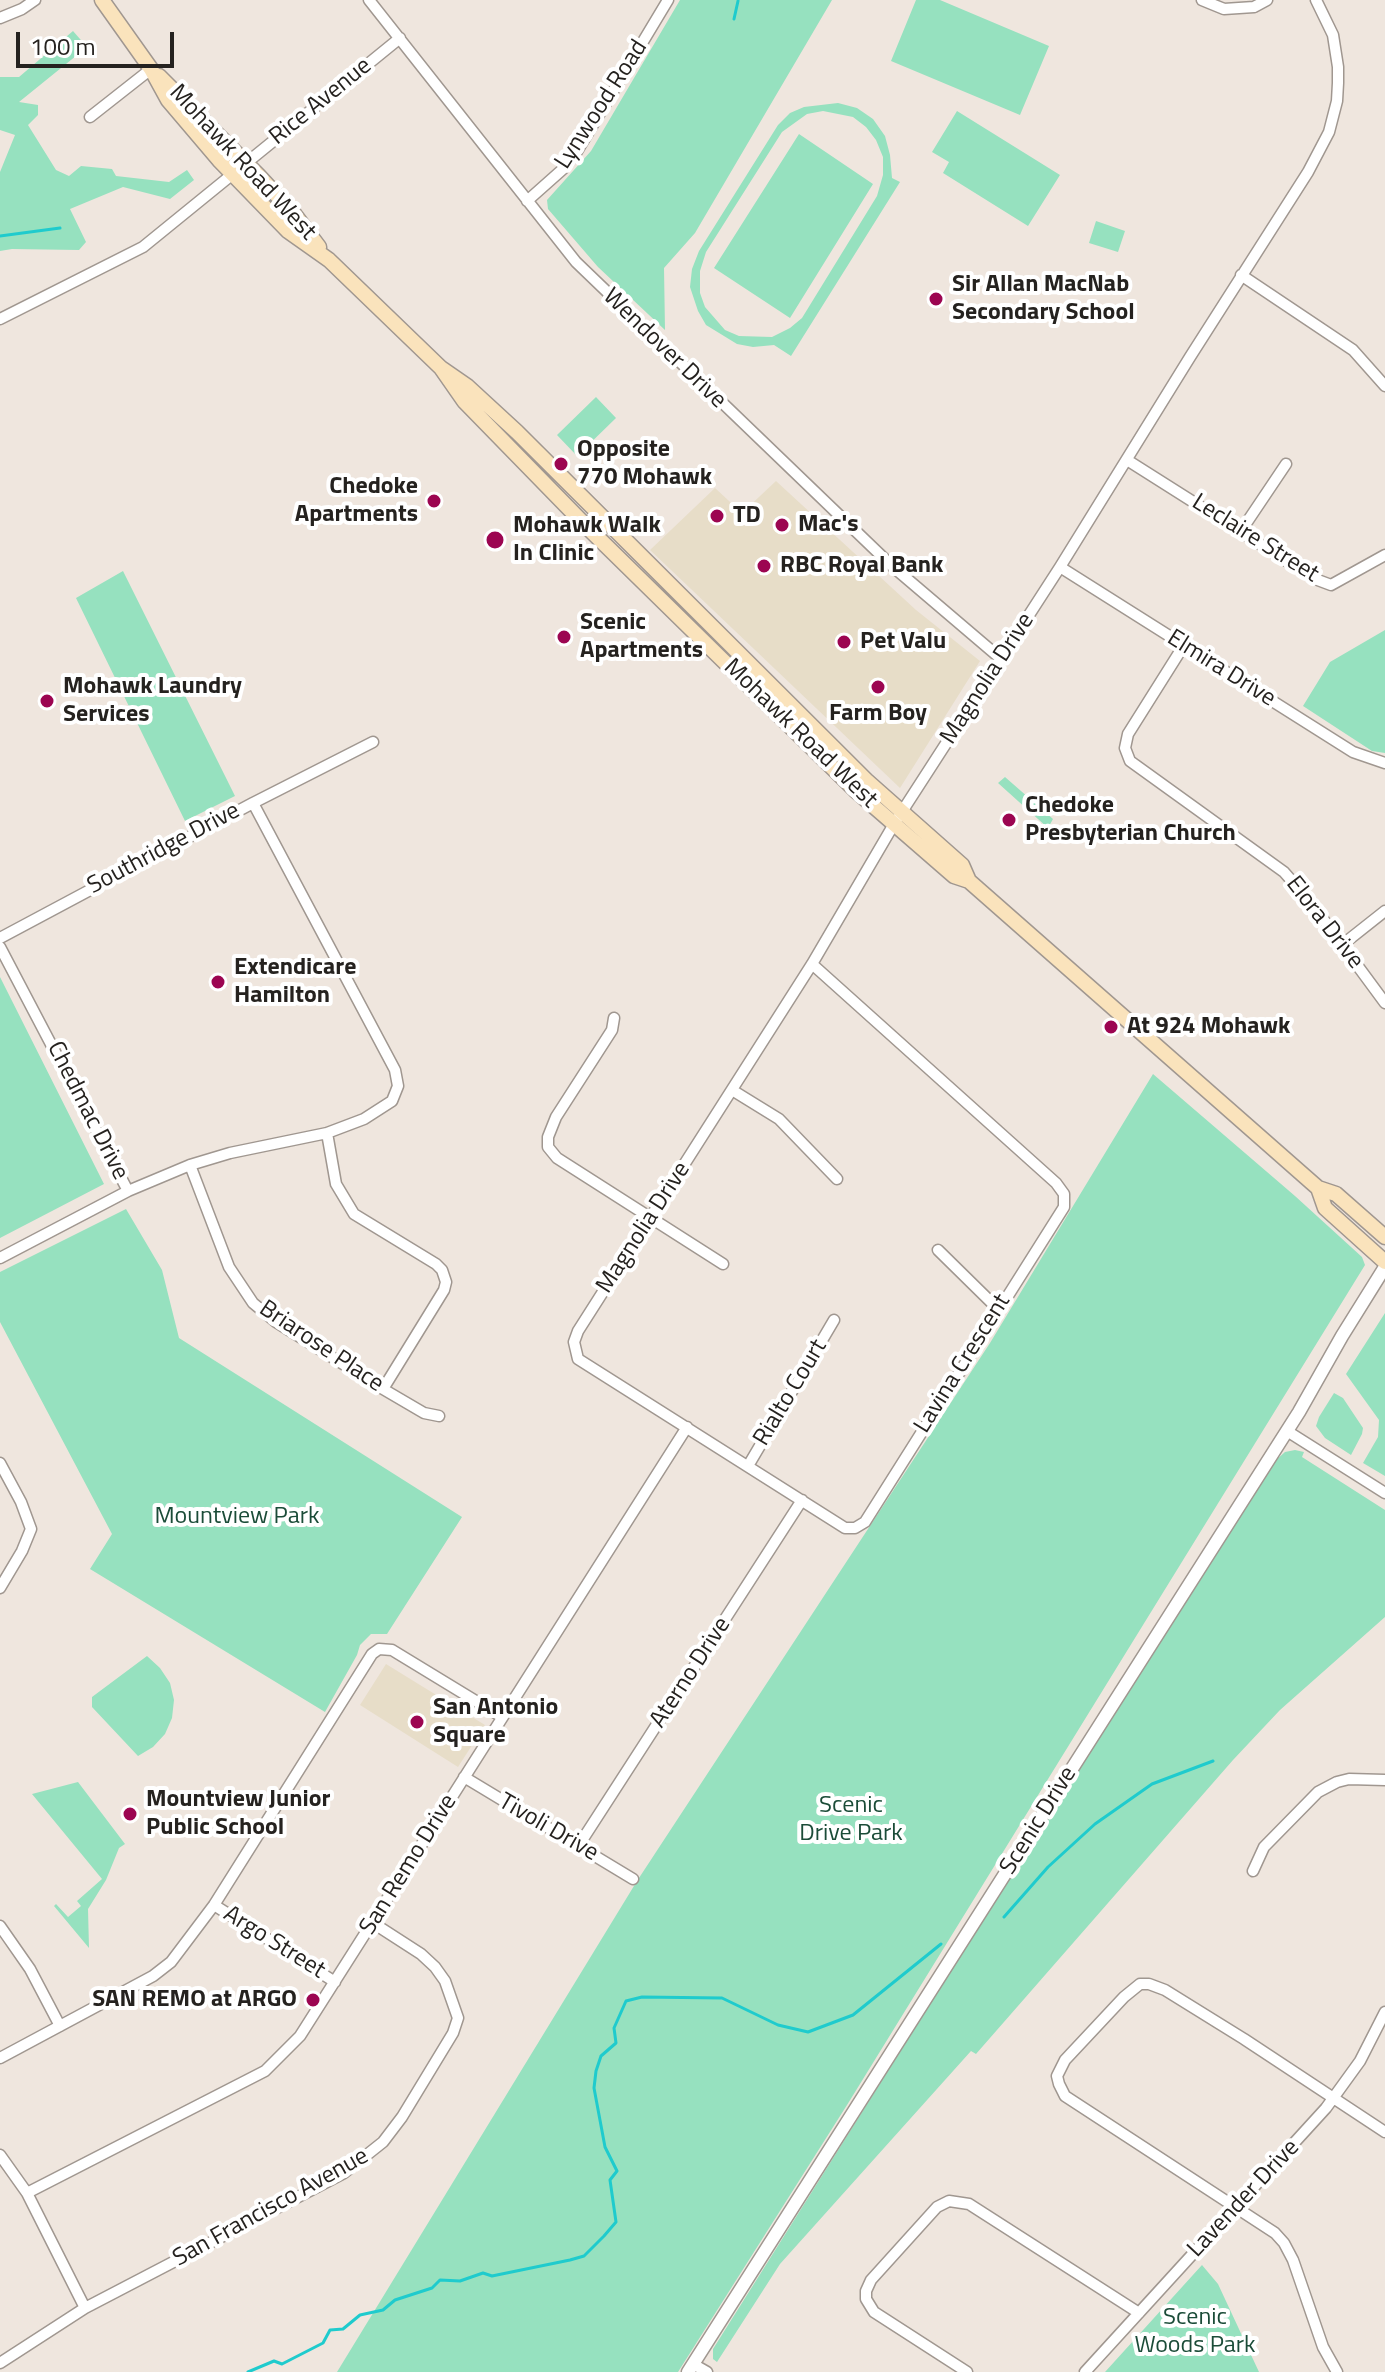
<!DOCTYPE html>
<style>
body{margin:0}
#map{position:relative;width:1385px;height:2372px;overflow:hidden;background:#efe6de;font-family:"Titillium Web",sans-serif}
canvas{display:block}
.scale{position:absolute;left:16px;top:32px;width:158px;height:36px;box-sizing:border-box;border:4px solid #25221f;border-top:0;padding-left:10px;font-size:24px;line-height:28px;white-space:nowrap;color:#25221f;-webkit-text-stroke:6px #fff;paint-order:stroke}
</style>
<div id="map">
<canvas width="1385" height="2372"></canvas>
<div class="scale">100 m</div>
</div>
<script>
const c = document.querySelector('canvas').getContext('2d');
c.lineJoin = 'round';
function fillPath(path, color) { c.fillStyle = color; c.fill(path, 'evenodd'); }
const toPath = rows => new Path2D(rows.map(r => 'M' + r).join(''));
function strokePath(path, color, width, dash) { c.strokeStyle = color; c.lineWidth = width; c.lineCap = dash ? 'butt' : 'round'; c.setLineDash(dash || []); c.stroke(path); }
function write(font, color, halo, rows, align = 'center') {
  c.font = font + ' "Titillium Web",sans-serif'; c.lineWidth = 8; c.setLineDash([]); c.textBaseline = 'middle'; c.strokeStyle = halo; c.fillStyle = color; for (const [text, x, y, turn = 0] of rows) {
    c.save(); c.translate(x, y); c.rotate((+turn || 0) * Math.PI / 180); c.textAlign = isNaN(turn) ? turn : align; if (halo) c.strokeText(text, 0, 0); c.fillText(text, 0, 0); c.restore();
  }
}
const commercial = toPath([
 [776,481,916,610,980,661,900,788,650,550,715,488,742,513],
 [386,1664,485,1725,458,1767,360,1705]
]);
const green = toPath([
 [680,0,832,0,695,233,664,268,665,330,598,267,548,209,547,200,591,151],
 [916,0,940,0,1049,46,1020,115,891,61],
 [73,31,87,47,19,102,38,105,38,115,28,125,56,170,69,176,81,166,112,169,116,176,169,182,187,170,194,180,170,199,123,187,70,209,86,242,79,250,12,249,0,251,0,172,15,135,0,130,0,77,19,77],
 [838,103,857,108,873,119,885,136,890,155,892,178,900,182,791,356,774,345,753,347,737,344,706,325,698,311,690,287,692,269,699,251,778,125,790,113,804,107],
 [823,111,853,117,866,127,876,140,883,157,883,175,877,196,802,318,790,328,772,337,739,336,725,330,705,307,700,293,700,271,706,252,782,132,807,114],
 [957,111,1060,175,1028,226,943,173,949,162,932,152],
 [799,134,873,184,790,318,714,268],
 [1096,221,1125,231,1118,252,1089,243],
 [596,397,616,418,577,456,557,435],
 [123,571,235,796,185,821,76,598],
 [1385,630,1385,753,1372,751,1303,706,1330,662],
 [1005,777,1053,819,1048,828,998,783],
 [0,977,104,1184,0,1238],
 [1153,1074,1295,1196,1362,1257,1365,1265,847,2105,678,2372,337,2372,637,1881,990,1343],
 [126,1209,162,1270,179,1338,462,1517,387,1634,371,1634,360,1645,357,1655,325,1712,90,1569,112,1534,0,1322,0,1272],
 [1385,1313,1385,1476,1363,1463,1378,1437,1379,1420,1346,1374],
 [1334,1393,1343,1398,1363,1428,1362,1434,1351,1455,1325,1438,1316,1426,1319,1417],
 [1295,1450,1304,1452,1302,1457,1385,1510,1385,1617,1280,1710,1233,1760,976,2054,971,2051,780,2264,717,2362,713,2359,713,2349,1208,1562,1275,1461,1285,1452],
 [147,1656,160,1668,170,1683,174,1700,172,1718,165,1734,153,1747,138,1756,92,1707,92,1697],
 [78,1782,125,1844,119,1848,106,1880,88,1909,89,1948,54,1906,56,1904,68,1917,81,1906,77,1901,102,1879,32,1794],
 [1202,2265,1218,2284,1259,2372,1105,2372]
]);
const stream = toPath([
 [734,19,738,1],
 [0,236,60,228],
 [1004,1917,1048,1867,1095,1824,1152,1784,1213,1761],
 [248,2372,274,2361,282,2364,323,2343,330,2330,343,2329,360,2315,383,2310,395,2300,432,2288,440,2280,460,2281,483,2273,492,2276,570,2260,584,2256,604,2236,616,2222,610,2180,617,2171,605,2147,594,2088,596,2071,601,2056,616,2043,614,2028,626,2001,642,1997,722,1998,778,2025,808,2032,853,2015,941,1944]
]);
const minor = toPath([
 [369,0,576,262,892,566,1000,658],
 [1202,0,1224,9,1254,7,1267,0],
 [0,18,22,9,35,0],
 [90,117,151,69],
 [527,201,563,169,576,153,668,0],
 [1241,275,1353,350,1385,386],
 [0,319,143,247,400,38],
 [1127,460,1315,579,1331,585,1385,555],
 [1241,531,1286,464],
 [1060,567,1353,752,1385,763],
 [1184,645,1128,734,1125,748,1130,761,1284,872,1312,904,1385,1003],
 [253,803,373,742],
 [0,938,253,803,395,1070,398,1086,392,1101,364,1119,327,1133,230,1153,190,1165,128,1191],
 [1342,945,1385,911],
 [0,947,128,1191,0,1258],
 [812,964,1056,1183,1064,1194,1064,1207,865,1522,855,1528,845,1528,578,1359,574,1342,578,1331,812,964,894,824,1060,567,1190,357,1308,172,1329,132,1337,101,1338,83,1338,67,1333,35,1316,0],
 [614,1018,612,1030,556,1117,548,1137,548,1147,557,1158,723,1264],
 [732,1090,779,1119,837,1179],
 [327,1133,336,1184,354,1214,436,1264,442,1270,446,1282,444,1290,383,1389],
 [190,1165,229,1267,253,1303,276,1322,383,1389,424,1413,439,1416],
 [938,1250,998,1309],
 [1287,1431,1385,1493],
 [0,1463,21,1502,31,1529,22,1551,0,1588],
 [748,1466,834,1320],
 [464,1777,633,1879],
 [579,1845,802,1500],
 [1253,1871,1264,1847,1318,1792,1337,1782,1349,1779,1385,1780],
 [214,1905,335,1982],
 [0,1926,30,1969,60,2026],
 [0,2058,153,1976,171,1962,214,1905,372,1654,379,1649,392,1650,502,1717],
 [0,2155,27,2193,85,2308],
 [27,2193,265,2071,300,2036,687,1427],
 [0,2363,85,2308,344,2173,383,2142,402,2117,453,2033,458,2018,445,1981,435,1967,421,1954,373,1923],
 [693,2364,707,2372],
 [967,2372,874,2312,866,2299,866,2291,871,2280,937,2207,949,2201,969,2204,1139,2313],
 [1085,2372,1326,2108,1360,2061,1385,2012],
 [1337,2372,1323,2347,1293,2260,1284,2243,1275,2233,1065,2096,1059,2084,1057,2076,1065,2060,1124,1997,1140,1984,1149,1984,1165,1990,1244,2039,1385,2132]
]);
const tertiary = toPath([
 [688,2372,1299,1412,1342,1336,1385,1267]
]);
const secondary = toPath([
 [102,0,151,69,168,100,219,160,288,231,329,260,441,368,467,386,517,432,866,780,962,865,969,881],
 [159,76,259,176,295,215,319,247],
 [441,368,464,401,585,525,855,790,954,876,969,881,1318,1188,1336,1194,1385,1237],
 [1318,1188,1325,1208,1385,1262]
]);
const markers = [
 [936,299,8,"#9c0551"],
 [561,464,8,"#9c0551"],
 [434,501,8,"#9c0551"],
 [717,516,8,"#9c0551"],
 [782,525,8,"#9c0551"],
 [495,540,10,"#9c0551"],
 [764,566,8,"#9c0551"],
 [564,637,8,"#9c0551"],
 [844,642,8,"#9c0551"],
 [878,687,8,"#9c0551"],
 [47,701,8,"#9c0551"],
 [1009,820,8,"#9c0551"],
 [218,982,8,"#9c0551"],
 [1111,1027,8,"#9c0551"],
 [417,1722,8,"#9c0551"],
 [130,1814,8,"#9c0551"],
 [313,2000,8,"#9c0551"]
];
const streetNames = [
 ["Rice Avenue",321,102,-39],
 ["Lynwood Road",602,105,-57],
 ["Mohawk Road West",242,163,47],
 ["Wendover Drive",664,349,44],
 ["Leclaire Street",1255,539,32],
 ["Elmira Drive",1221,669,32],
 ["Magnolia Drive",988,679,-57],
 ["Mohawk Road West",800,734,44],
 ["Southridge Drive",164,849,-28],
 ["Elora Drive",1324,923,52],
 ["Chedmac Drive",87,1111,63],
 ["Magnolia Drive",644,1228,-57],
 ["Briarose Place",321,1347,34],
 ["Lavina Crescent",963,1364,-58],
 ["Rialto Court",791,1393,-59],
 ["Aterno Drive",691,1673,-57],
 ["Scenic Drive",1039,1821,-58],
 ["Tivoli Drive",548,1828,30],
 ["San Remo Drive",409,1865,-58],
 ["Argo Street",274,1943,32],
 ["Lavender Drive",1244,2199,-47],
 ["San Francisco Avenue",271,2208,-29]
];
const poiNames = [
 ["Sir Allan MacNab",952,285],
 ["Secondary School",952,313],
 ["Opposite",577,450],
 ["770 Mohawk",577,478],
 ["Chedoke",418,487,"right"],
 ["Apartments",418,515,"right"],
 ["TD",733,516],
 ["Mac's",798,525],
 ["Mohawk Walk",513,526],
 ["In Clinic",513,554],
 ["RBC Royal Bank",780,566],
 ["Scenic",580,623],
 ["Apartments",580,651],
 ["Pet Valu",860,642],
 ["Mohawk Laundry",63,687],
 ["Services",63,715],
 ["Farm Boy",878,714,"center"],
 ["Chedoke",1025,806],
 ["Presbyterian Church",1025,834],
 ["Extendicare",234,968],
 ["Hamilton",234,996],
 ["At 924 Mohawk",1127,1027],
 ["San Antonio",433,1708],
 ["Square",433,1736],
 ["Mountview Junior",146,1800],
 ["Public School",146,1828],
 ["SAN REMO at ARGO",297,2000,"right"]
];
const parkNames = [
 ["Mountview Park",237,1517],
 ["Scenic",851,1806],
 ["Drive Park",851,1834],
 ["Scenic",1195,2318],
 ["Woods Park",1195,2346]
];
fillPath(commercial, '#e7ddc8');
fillPath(green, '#96e1bf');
strokePath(stream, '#1fcbcd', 3);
strokePath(minor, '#a09790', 13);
strokePath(tertiary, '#a09790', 15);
strokePath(secondary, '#a09790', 17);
strokePath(minor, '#fff', 10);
strokePath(tertiary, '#fff', 12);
strokePath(secondary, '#fae3bc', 14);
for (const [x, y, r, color] of markers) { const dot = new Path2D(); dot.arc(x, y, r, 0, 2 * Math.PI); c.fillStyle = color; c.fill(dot); strokePath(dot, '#fff', 3); }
write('24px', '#25221f', '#fff', streetNames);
write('bold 24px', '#25221f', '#fff', poiNames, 'left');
write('24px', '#1b4c38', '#fff', parkNames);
</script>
